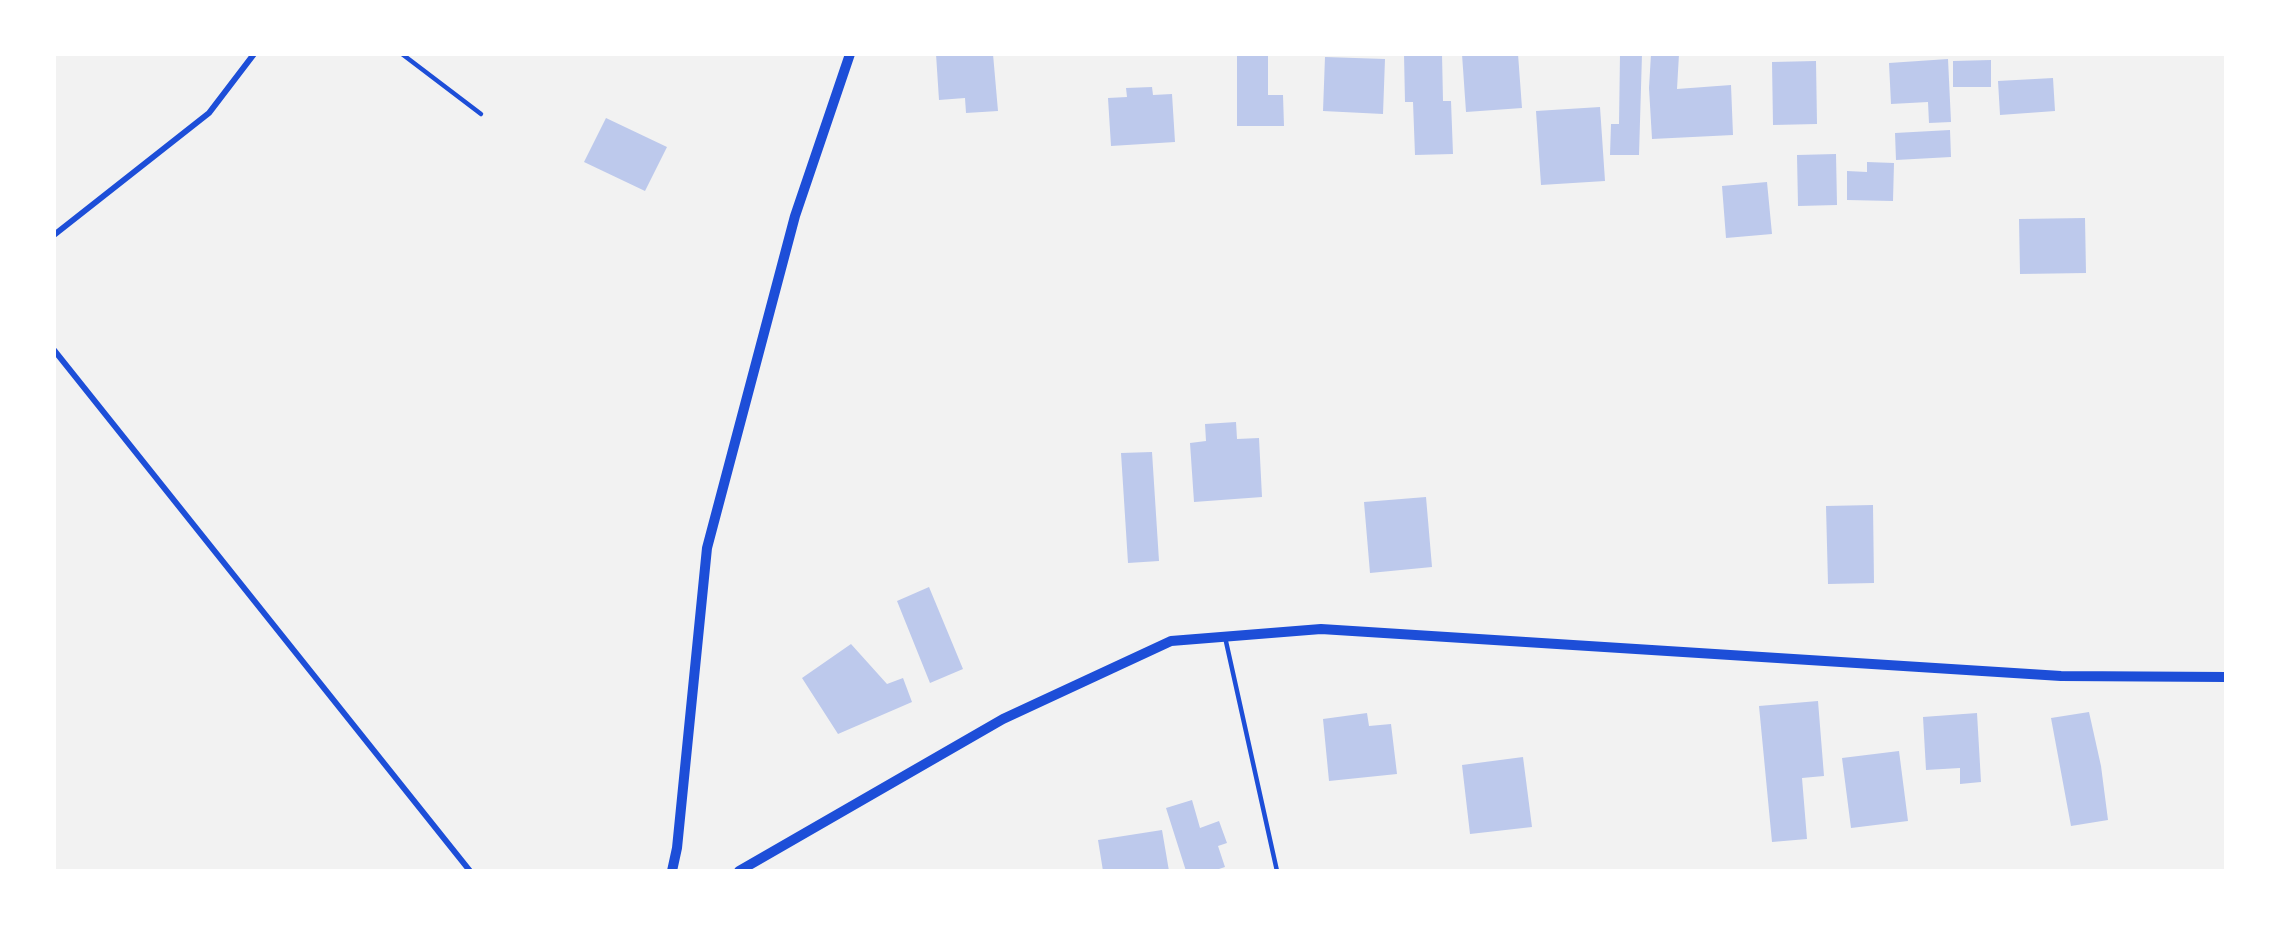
<!DOCTYPE html>
<style>
body{margin:0}
#map{position:relative;width:2280px;height:925px;overflow:hidden;background:#f2f2f2;font-family:Inter,sans-serif}
canvas{display:block}
.frame{position:absolute;inset:0;border:56px solid #fff;pointer-events:none}
</style>
<div id="map">
<canvas width="2280" height="925"></canvas>
<div class="frame"></div>
</div>
<script>
const c = document.querySelector('canvas').getContext('2d');
c.lineJoin = 'round';
function fillPath(path, color) { c.fillStyle = color; c.fill(path, 'evenodd'); }
const toPath = rows => new Path2D(rows.map(r => 'M' + r).join(''));
function strokePath(path, color, width, dash) { c.strokeStyle = color; c.lineWidth = width; c.lineCap = dash ? 'butt' : 'round'; c.setLineDash(dash || []); c.stroke(path); }
const building = toPath([
 [936,54,993,54,998,111,966,113,965,98,939,100],
 [1404,54,1442,54,1443,101,1451,101,1453,154,1415,155,1413,102,1405,102],
 [1462,54,1518,54,1522,108,1466,112],
 [1620,54,1642,54,1639,155,1610,155,1611,124,1619,124],
 [1651,54,1679,54,1677,89,1731,85,1733,135,1652,139,1649,88],
 [1237,56,1268,56,1268,95,1283,95,1284,126,1237,126],
 [1325,57,1385,59,1383,114,1323,111],
 [1948,59,1951,122,1929,123,1928,102,1891,104,1889,63],
 [1991,60,1991,87,1953,87,1953,61],
 [1816,61,1817,124,1773,125,1772,62],
 [2053,78,2055,111,2000,115,1998,81],
 [1152,87,1153,95,1172,94,1175,142,1111,146,1108,98,1127,97,1126,88],
 [1600,107,1605,181,1541,185,1536,111],
 [606,118,667,147,645,191,584,162],
 [1950,130,1951,157,1896,160,1895,133],
 [1836,154,1837,205,1798,206,1797,155],
 [1867,162,1894,163,1893,201,1847,200,1847,171,1867,172],
 [1767,182,1772,234,1726,238,1722,186],
 [2085,218,2086,273,2020,274,2019,219],
 [1236,422,1237,439,1259,438,1262,497,1194,502,1190,443,1206,441,1205,424],
 [1152,452,1159,561,1128,563,1121,453],
 [1426,497,1432,567,1370,573,1364,502],
 [1873,505,1874,583,1828,584,1826,506],
 [929,587,963,669,930,683,897,601],
 [851,644,887,684,903,678,912,702,838,734,802,678],
 [1818,701,1824,776,1802,778,1807,839,1772,842,1759,706],
 [2089,712,2101,766,2108,820,2071,826,2051,718],
 [1367,713,1369,726,1391,724,1397,774,1329,781,1323,719],
 [1977,713,1981,782,1960,784,1960,768,1926,770,1923,717],
 [1899,751,1908,821,1851,828,1842,758],
 [1523,757,1532,827,1470,834,1462,765],
 [1192,800,1200,828,1219,821,1227,843,1218,846,1225,867,1213,871,1186,871,1166,808],
 [1162,830,1169,871,1103,871,1098,840]
]);
const service = toPath([
 [402,54,481,114],
 [1225,637,1277,871]
]);
const minor = toPath([
 [54,235,209,113,254,54],
 [54,350,470,871]
]);
const tertiary = toPath([
 [672,871,677,848,707,548,795,216,850,54],
 [739,871,1003,719,1171,641,1321,629,2061,676,2226,677]
]);
fillPath(building, '#bdc9ec');
strokePath(service, '#1d4ed8', 4.5);
strokePath(minor, '#1d4ed8', 6);
strokePath(tertiary, '#1d4ed8', 10);
</script>
